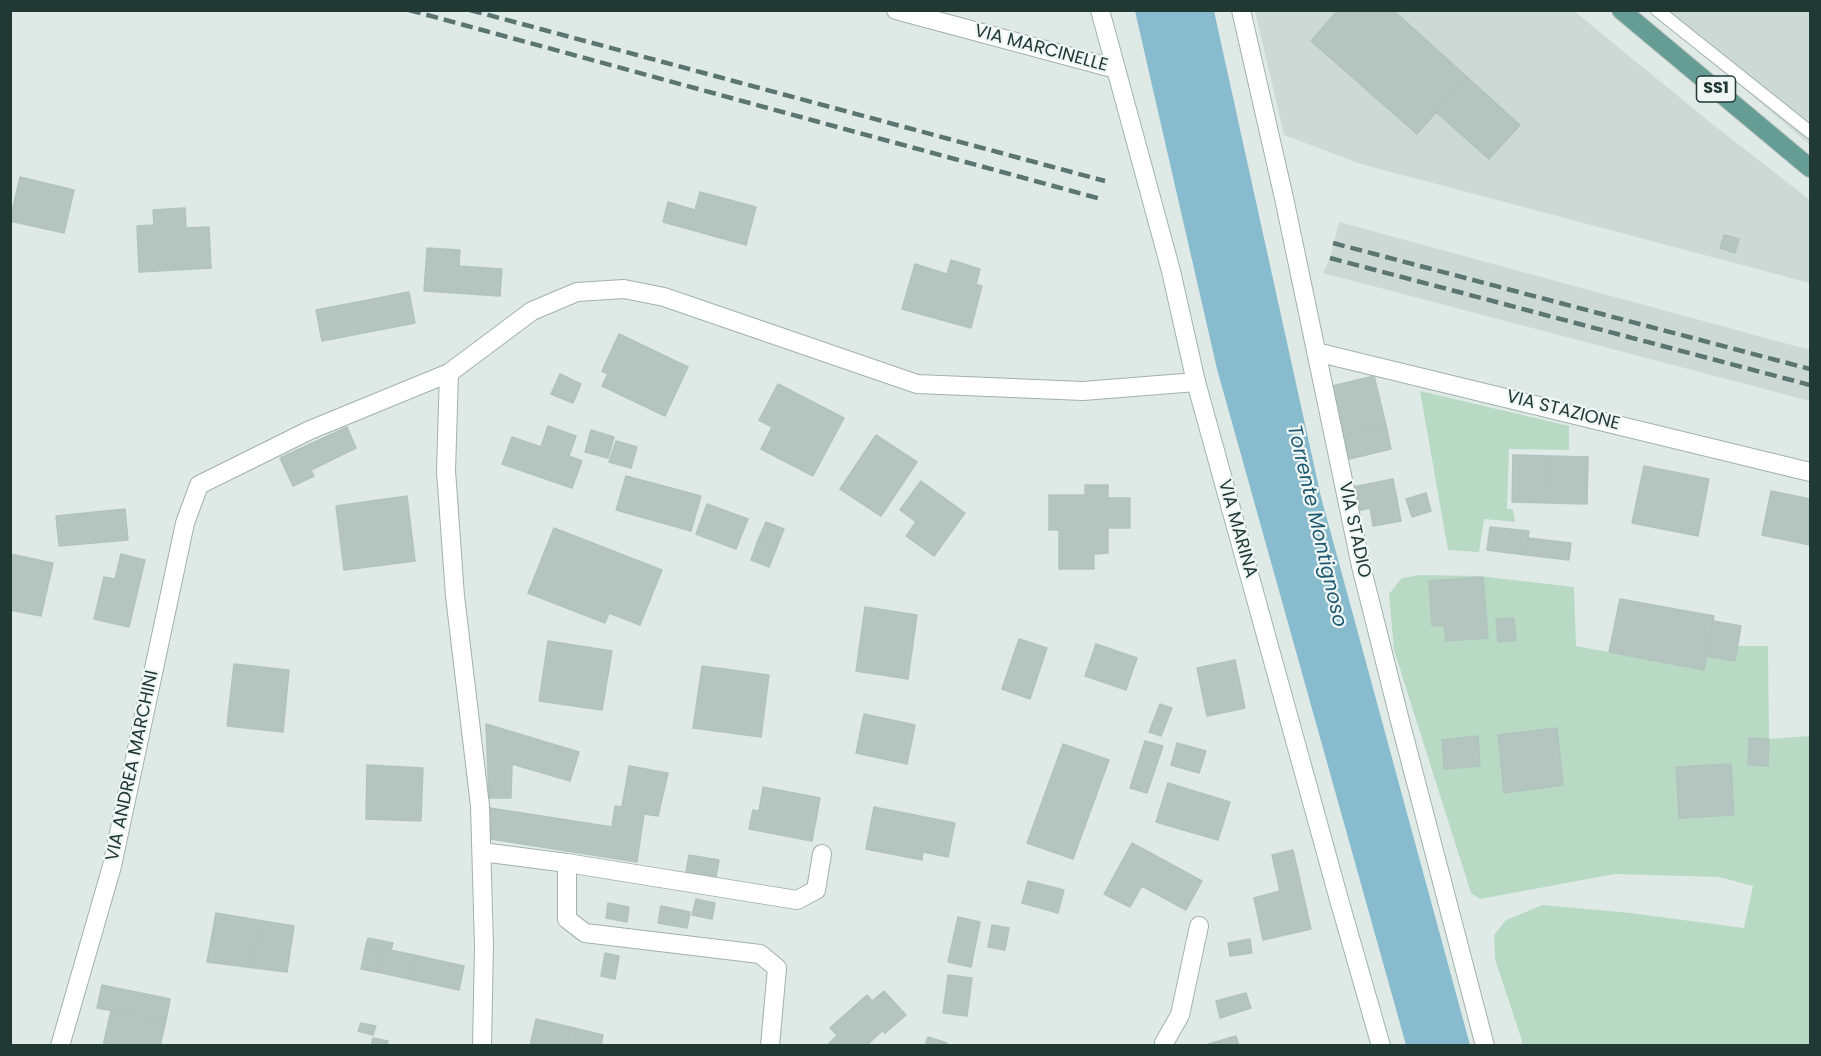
<!DOCTYPE html>
<style>
body{margin:0}
#map{position:relative;width:1821px;height:1056px;overflow:hidden;background:#dfeae6;font-family:Poppins,sans-serif}
canvas{display:block}
.frame{position:absolute;inset:0;border:12px solid #213935;pointer-events:none}
</style>
<div id="map">
<canvas width="1821" height="1056"></canvas>
<div class="frame"></div>
</div>
<script>
const c = document.querySelector('canvas').getContext('2d');
c.lineJoin = 'round';
function fillPath(path, color) { c.fillStyle = color; c.fill(path, 'evenodd'); }
const toPath = rows => new Path2D(rows.map(r => 'M' + r).join(''));
function strokePath(path, color, width, dash) { c.strokeStyle = color; c.lineWidth = width; c.lineCap = dash ? 'butt' : 'round'; c.setLineDash(dash || []); c.stroke(path); }
function write(font, color, halo, rows, align = 'center') {
  c.font = font + ' Poppins,sans-serif'; c.lineWidth = 4.5; c.setLineDash([]); c.textBaseline = 'middle'; c.strokeStyle = halo; c.fillStyle = color; for (const [text, x, y, turn = 0] of rows) {
    c.save(); c.translate(x, y); c.rotate((+turn || 0) * Math.PI / 180); c.textAlign = isNaN(turn) ? turn : align; if (halo) c.strokeText(text, 0, 0); c.fillText(text, 0, 0); c.restore();
  }
}
const built = toPath([
 [1255,11,1574,11,1711,123,1810,200,1810,283,1361,164,1284,135],
 [1652,11,1810,11,1810,145,1709,59],
 [1339,222,1810,350,1810,401,1323,273,1330,258]
]);
const green = toPath([
 [1420,391,1569,426,1569,450,1509,449,1507,509,1513,509,1515,522,1484,519,1479,552,1448,550],
 [1420,575,1479,576,1574,587,1576,646,1703,670,1707,656,1735,661,1738,646,1768,646,1769,739,1810,736,1810,1045,1521,1045,1522,1041,1495,959,1494,935,1506,920,1543,905,1630,913,1744,928,1753,886,1719,877,1615,874,1480,899,1471,893,1394,650,1389,594,1402,578]
]);
const water = toPath([
 [1135,11,1214,11,1321,497,1470,1045,1406,1045,1217,369]
]);
const building = toPath([
 [1338,10,1393,10,1467,77,1417,134,1311,41,1338,10],
 [1467,77,1520,125,1489,159,1436,112,1467,77],
 [20,177,74,190,64,233,10,221,20,177],
 [700,192,756,207,746,245,663,222,668,202,695,210,700,192],
 [185,208,186,228,209,227,211,268,139,272,137,226,154,225,153,210,185,208],
 [1724,235,1739,239,1735,253,1720,248,1724,235],
 [427,248,460,250,459,266,502,269,500,296,424,291,427,248],
 [951,260,980,269,976,284,982,286,971,328,902,309,915,264,947,274,951,260],
 [409,292,415,323,322,341,316,310,409,292],
 [619,334,688,367,665,416,602,386,608,374,602,371,619,334],
 [560,374,581,384,573,403,551,394,560,374],
 [1374,376,1386,425,1336,437,1324,388,1374,376],
 [778,384,844,418,813,476,761,449,772,427,759,420,778,384],
 [1386,425,1391,449,1341,461,1336,437,1386,425],
 [548,426,576,436,569,456,582,461,572,488,502,464,512,437,541,447,548,426],
 [347,427,356,448,311,470,314,476,293,486,280,458,347,427],
 [591,430,614,437,608,458,585,452,591,430],
 [876,435,917,462,881,516,840,489,876,435],
 [616,441,637,447,631,468,609,462,616,441],
 [1513,455,1550,456,1549,503,1512,502,1513,455],
 [1550,456,1588,457,1587,504,1549,503,1550,456],
 [1644,466,1709,479,1698,536,1632,523,1644,466],
 [626,476,701,496,691,531,616,510,626,476],
 [1393,479,1401,521,1373,526,1370,508,1353,512,1348,488,1393,479],
 [921,481,965,513,934,556,906,536,916,522,900,510,921,481],
 [1085,485,1108,485,1108,498,1130,498,1130,528,1108,528,1108,553,1094,554,1094,569,1059,569,1059,530,1049,530,1049,495,1085,495,1085,485],
 [1771,491,1810,499,1810,545,1762,535,1771,491],
 [1426,493,1431,511,1412,517,1406,499,1426,493],
 [407,496,415,561,344,570,336,506,407,496],
 [707,504,748,519,736,549,696,534,707,504],
 [125,509,128,540,59,546,56,516,125,509],
 [766,522,784,529,777,547,758,540,766,522],
 [1490,527,1529,531,1526,555,1487,550,1490,527],
 [554,528,662,570,640,625,609,613,605,623,528,593,554,528],
 [1528,538,1571,543,1569,560,1526,555,1528,538],
 [758,540,777,547,769,567,751,560,758,540],
 [10,554,53,563,41,616,10,610,10,554],
 [121,554,145,560,129,627,94,619,104,577,115,579,121,554],
 [1483,577,1488,638,1446,641,1444,625,1432,626,1429,581,1483,577],
 [1620,599,1714,616,1704,670,1609,652,1620,599],
 [865,607,917,615,908,679,856,671,865,607],
 [1514,618,1516,640,1498,642,1496,619,1514,618],
 [1713,621,1741,626,1735,661,1707,656,1713,621],
 [1019,639,1047,648,1030,699,1002,689,1019,639],
 [548,641,612,651,602,710,539,701,548,641],
 [1096,644,1137,658,1126,690,1085,676,1096,644],
 [1235,660,1245,708,1207,716,1197,668,1235,660],
 [234,664,289,670,283,732,227,726,234,664],
 [702,666,769,675,761,737,693,728,702,666],
 [1160,704,1172,708,1161,736,1149,732,1160,704],
 [864,714,915,725,907,764,856,753,864,714],
 [486,724,579,752,570,781,512,764,511,798,489,798,486,724],
 [1557,728,1563,785,1504,793,1498,735,1557,728],
 [1478,736,1480,766,1444,769,1442,740,1478,736],
 [1749,738,1769,739,1768,766,1748,765,1749,738],
 [1145,741,1163,746,1147,793,1130,788,1145,741],
 [1177,743,1206,751,1199,773,1171,765,1177,743],
 [1063,744,1109,760,1073,859,1027,843,1063,744],
 [1731,764,1734,815,1679,818,1676,767,1731,764],
 [367,765,423,768,421,821,366,819,367,765],
 [629,766,668,773,658,816,644,814,637,862,491,839,490,808,612,827,615,806,622,807,629,766],
 [1168,783,1230,802,1218,840,1156,822,1168,783],
 [763,787,820,798,812,841,749,829,753,810,759,811,763,787],
 [874,807,955,823,948,857,923,852,922,860,866,849,874,807],
 [1132,843,1202,881,1186,910,1142,886,1130,907,1104,894,1132,843],
 [1293,850,1311,929,1263,940,1254,898,1280,891,1272,855,1293,850],
 [689,855,719,860,716,877,686,872,689,855],
 [1028,881,1064,890,1058,913,1022,903,1028,881],
 [696,899,715,903,712,919,692,915,696,899],
 [608,903,629,907,627,922,606,918,608,903],
 [661,906,690,912,687,928,658,923,661,906],
 [216,913,263,921,259,944,252,943,247,967,207,962,216,913],
 [958,917,980,922,971,967,948,962,958,917],
 [263,921,294,926,287,972,247,967,252,943,259,944,263,921],
 [992,925,1009,928,1005,950,988,947,992,925],
 [368,938,393,943,391,950,366,945,368,938],
 [1250,939,1252,953,1230,956,1228,943,1250,939],
 [366,945,381,948,377,972,361,969,366,945],
 [381,948,414,955,409,979,377,972,381,948],
 [605,953,619,956,615,979,601,976,605,953],
 [414,955,464,966,459,990,409,979,414,955],
 [948,975,972,978,967,1016,943,1013,948,975],
 [102,985,170,999,166,1020,97,1008,102,985],
 [884,991,906,1015,885,1033,882,1031,866,1046,827,1046,837,1035,830,1028,867,995,872,1001,884,991],
 [1246,993,1251,1008,1220,1018,1216,1001,1246,993],
 [111,1011,166,1020,160,1046,103,1046,111,1011],
 [536,1019,570,1027,566,1046,530,1046,536,1019],
 [361,1023,376,1026,373,1035,358,1031,361,1023],
 [570,1027,603,1035,601,1046,566,1046,570,1027],
 [1236,1036,1239,1046,1202,1046,1236,1036],
 [928,1037,947,1043,947,1046,925,1046,928,1037],
 [373,1038,388,1041,386,1046,371,1046,373,1038]
]);
const service = toPath([
 [1657,10,1810,132]
]);
const minor = toPath([
 [896,10,1116,69],
 [1241,10,1284,198,1361,566,1400,721,1485,1046],
 [1316,352,1810,472],
 [449,373,446,471,455,596,480,806,484,946,482,1046],
 [482,852,567,863,567,919,585,933,760,954,777,968,770,1046],
 [567,863,797,900,816,890,822,854],
 [60,1046,112,866,185,523,199,485,310,430,449,373,532,311,577,292,624,289,664,297,917,384,1083,391,1196,382],
 [1165,1046,1164,1043,1180,1015,1199,926]
]);
const secondary = toPath([
 [1100,10,1171,271,1196,382,1338,896,1381,1046]
]);
const primary = toPath([
 [1621,10,1810,168]
]);
const rail = toPath([
 [409,10,1101,199],
 [470,10,1105,181],
 [1333,243,1810,369],
 [1330,258,1810,385]
]);
const shields = [
 [1716,89,39]
];
const shieldNames = [
 ["SS1",1716,89]
];
const streetNames = [
 ["VIA MARCINELLE",1041,49,15],
 ["VIA STAZIONE",1563,411,14],
 ["VIA MARINA",1237,529,74],
 ["VIA STADIO",1354,530,78],
 ["VIA ANDREA MARCHINI",133,766,-78]
];
const waterNames = [
 ["Torrente Montignoso",1316,526,77]
];
fillPath(built, '#cdd9d5');
fillPath(green, '#b8dac5');
fillPath(water, '#88bbcd');
fillPath(building, '#b4c4bf');
strokePath(building, '#b2c3be', 1.5);
strokePath(service, '#a2b1ad', 14);
strokePath(minor, '#a2b1ad', 20);
strokePath(secondary, '#9fb5af', 20);
strokePath(primary, '#bcc4c2', 20);
strokePath(service, '#fff', 12);
strokePath(minor, '#fff', 18);
strokePath(secondary, '#fff', 18);
strokePath(primary, '#659d95', 18);
strokePath(rail, '#5b7570', 4.5, [12, 6]);
for (const [x, y, w] of shields) { const box = new Path2D(); box.roundRect(x - w / 2, y - 13, w, 26, 4.5); c.fillStyle = '#eff6f3'; c.fill(box); strokePath(box, '#213935', 1.5); }
write('bold 16px', '#213935', null, shieldNames);
write('18px', '#213935', '#eff6f3', streetNames);
write('italic 20px', '#1e5a71', '#eff6f3', waterNames);
</script>
